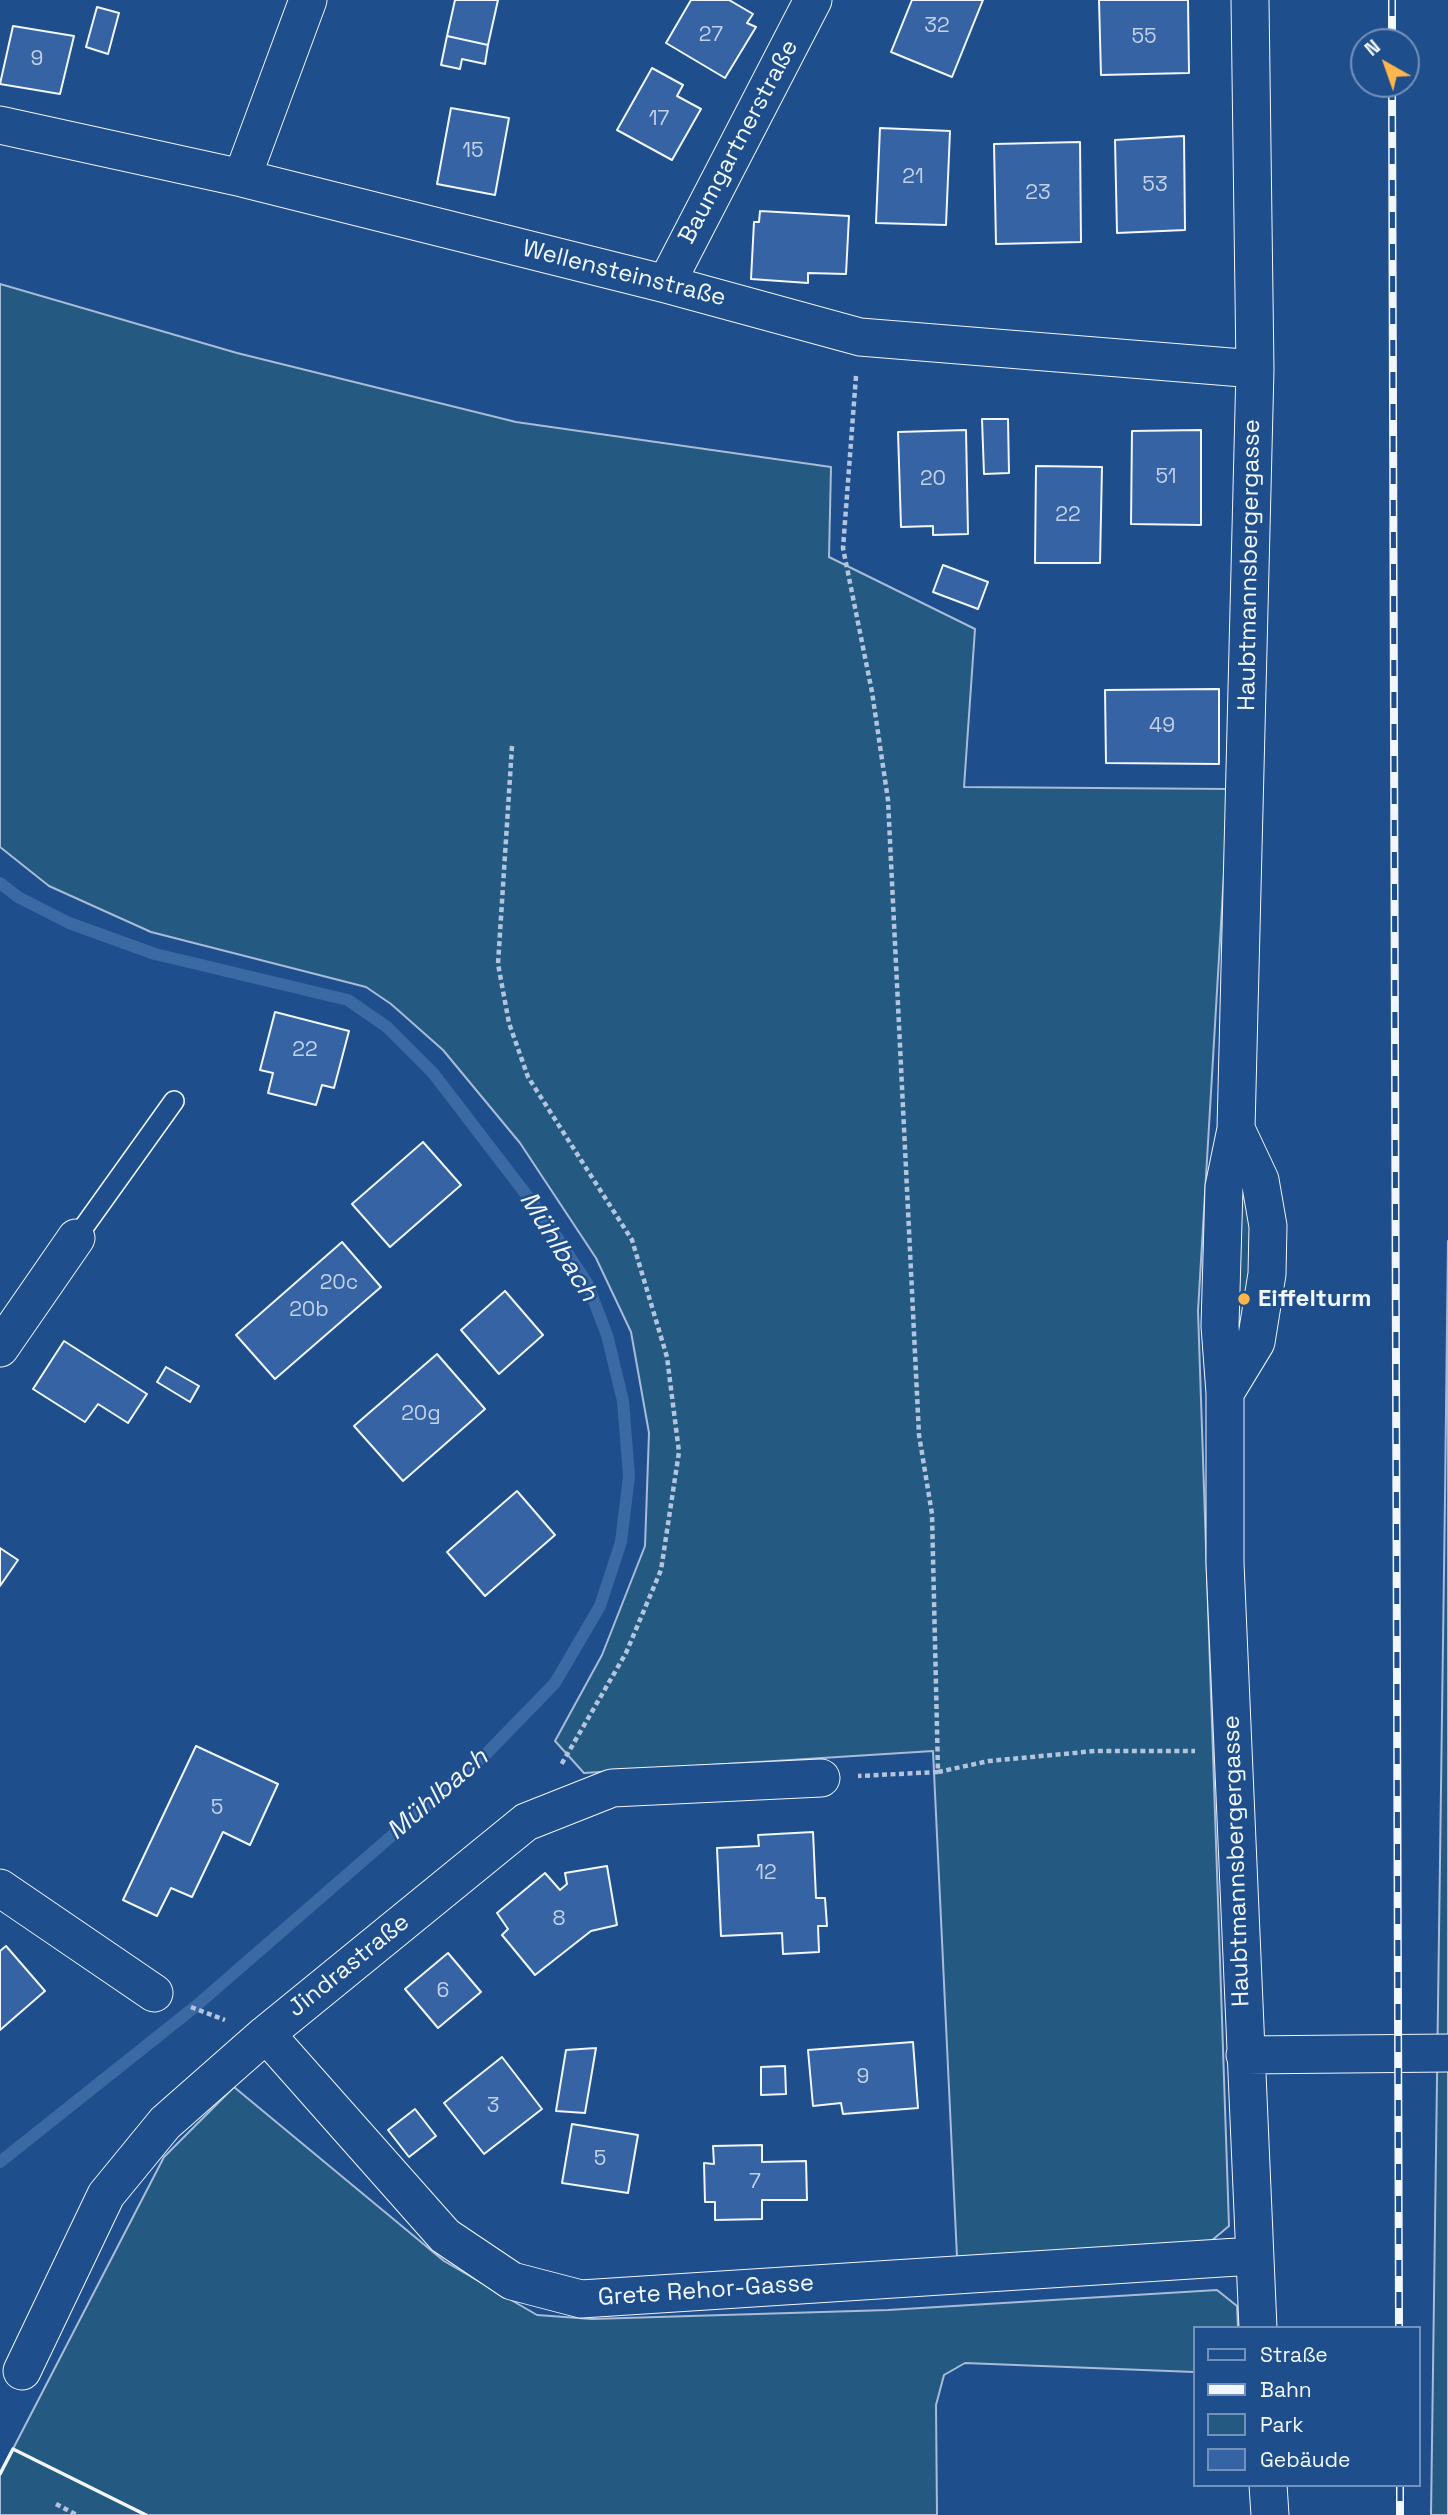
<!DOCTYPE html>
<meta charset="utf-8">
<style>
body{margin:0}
#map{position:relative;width:1448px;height:2515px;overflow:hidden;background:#1f4e8c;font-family:"Space Grotesk",sans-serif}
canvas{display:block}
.legend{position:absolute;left:1193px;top:2326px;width:228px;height:161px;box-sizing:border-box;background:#1f4e8c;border:2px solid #7391ba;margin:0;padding:9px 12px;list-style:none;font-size:21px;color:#f2f6ff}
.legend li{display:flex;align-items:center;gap:14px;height:35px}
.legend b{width:35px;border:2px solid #7391ba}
.north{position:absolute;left:1350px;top:28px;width:70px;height:70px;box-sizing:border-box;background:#1f4e8c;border:2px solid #7391ba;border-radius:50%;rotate:320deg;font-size:19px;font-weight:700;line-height:28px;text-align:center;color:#f2f6ff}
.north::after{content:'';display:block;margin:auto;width:24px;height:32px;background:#ffb74d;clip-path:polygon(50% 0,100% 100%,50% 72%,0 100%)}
</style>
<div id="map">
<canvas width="1448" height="2515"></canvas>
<ul class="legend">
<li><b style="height:9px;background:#1f4e8c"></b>Straße</li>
<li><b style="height:9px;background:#f2f6ff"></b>Bahn</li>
<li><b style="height:19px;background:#245a82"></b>Park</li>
<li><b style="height:19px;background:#3563a3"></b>Gebäude</li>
</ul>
<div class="north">N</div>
</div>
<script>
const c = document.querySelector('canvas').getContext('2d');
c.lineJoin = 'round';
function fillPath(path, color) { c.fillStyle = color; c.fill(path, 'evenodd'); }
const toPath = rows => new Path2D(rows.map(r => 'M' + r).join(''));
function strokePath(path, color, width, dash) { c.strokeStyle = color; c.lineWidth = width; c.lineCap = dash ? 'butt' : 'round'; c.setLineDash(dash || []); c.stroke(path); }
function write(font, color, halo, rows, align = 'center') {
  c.font = font + ' "Space Grotesk",sans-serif'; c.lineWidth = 5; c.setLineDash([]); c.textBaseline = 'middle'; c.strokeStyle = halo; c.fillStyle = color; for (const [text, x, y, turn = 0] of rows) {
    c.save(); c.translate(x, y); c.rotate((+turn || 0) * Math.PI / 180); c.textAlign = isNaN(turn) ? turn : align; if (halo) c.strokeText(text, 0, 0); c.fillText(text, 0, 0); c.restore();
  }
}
const green = toPath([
 [0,284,237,353,516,422,831,467,829,557,975,629,964,787,1229,789,1198,1311,1229,2226,1204,2247,957,2257,933,1751,584,1773,555,1741,602,1655,645,1546,649,1433,631,1332,596,1258,520,1143,443,1050,391,1004,366,987,151,932,49,886,0,847,0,284],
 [1240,1189,1246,1189,1253,1195,1250,1328,1236,1335,1240,1189],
 [1448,1241,1448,2515,1431,2515,1445,1497,1448,1241],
 [234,2087,444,2261,537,2315,592,2319,888,2310,1217,2290,1237,2306,1238,2328,1194,2328,1194,2372,965,2363,944,2375,936,2405,937,2515,0,2515,0,2474,164,2157,234,2087]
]);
const stream = toPath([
 [0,883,18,897,69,923,155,954,348,1000,387,1027,433,1073,545,1219,587,1283,607,1335,623,1401,629,1476,621,1542,600,1606,555,1683,487,1753,196,2006,0,2162]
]);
const building = toPath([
 [455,0,498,0,488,45,447,36,455,0],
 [691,0,729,0,753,14,747,23,756,27,725,78,666,43,691,0],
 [912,0,983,0,952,77,891,52,912,0],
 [1099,0,1188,0,1189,73,1101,75,1099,0],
 [97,7,119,13,108,54,86,47,97,7],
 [13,26,74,36,60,94,0,84,13,26],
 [447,36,488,45,485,64,462,59,460,69,441,65,447,36],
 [652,68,683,85,677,96,701,109,672,160,617,130,652,68],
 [451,108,509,118,495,195,437,184,451,108],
 [880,128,950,131,946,225,876,223,880,128],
 [1184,136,1185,230,1117,233,1115,140,1184,136],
 [1080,142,1081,242,996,244,994,144,1080,142],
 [760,211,849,216,846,274,808,273,808,283,751,279,754,222,759,222,760,211],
 [982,419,1008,419,1009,473,984,474,982,419],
 [966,430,968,534,933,535,933,526,901,527,898,432,966,430],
 [1201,430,1201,525,1131,524,1132,431,1201,430],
 [1036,466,1102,467,1100,563,1035,563,1036,466],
 [943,565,988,582,978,609,933,592,943,565],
 [1219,689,1219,764,1106,763,1105,690,1219,689],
 [275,1012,349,1031,334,1088,322,1085,316,1105,268,1093,273,1073,260,1070,275,1012],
 [423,1142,461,1185,390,1247,352,1204,423,1142],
 [342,1242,381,1287,275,1379,236,1335,342,1242],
 [505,1291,543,1335,499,1374,461,1330,505,1291],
 [64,1341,147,1394,128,1423,98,1404,85,1422,33,1389,64,1341],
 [437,1354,485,1409,403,1481,354,1426,437,1354],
 [166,1367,199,1386,190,1402,157,1382,166,1367],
 [517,1491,555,1535,485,1596,447,1552,517,1491],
 [0,1548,18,1560,0,1586,0,1548],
 [196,1746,278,1784,250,1845,223,1832,192,1897,171,1888,157,1916,123,1900,196,1746],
 [813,1832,816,1898,825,1898,827,1926,818,1926,819,1952,783,1954,782,1933,721,1936,717,1848,759,1846,758,1835,813,1832],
 [607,1866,617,1925,591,1931,535,1975,502,1935,508,1929,497,1913,545,1873,560,1890,567,1884,565,1873,607,1866],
 [6,1946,45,1991,0,2030,0,1951,6,1946],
 [448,1953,481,1992,438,2028,405,1989,448,1953],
 [913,2042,918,2108,843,2114,841,2103,813,2106,808,2050,913,2042],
 [596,2048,585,2113,556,2111,566,2050,596,2048],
 [502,2057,542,2109,484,2154,444,2103,502,2057],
 [785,2066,786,2094,761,2095,761,2067,785,2066],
 [415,2109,436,2136,409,2157,388,2130,415,2109],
 [572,2124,638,2135,628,2193,562,2183,572,2124],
 [762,2145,762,2162,806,2161,807,2200,762,2200,762,2219,715,2220,715,2202,705,2202,704,2163,714,2164,713,2146,762,2145]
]);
const path = toPath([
 [856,376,843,548,872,692,888,800,919,1435,932,1514,938,1772,858,1776],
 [512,746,498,964,509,1023,528,1077,632,1240,667,1357,679,1452,661,1570,626,1653,561,1765],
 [938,1772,989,1761,1095,1751,1195,1751],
 [191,2007,225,2020],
 [56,2504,77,2515]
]);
const lane = toPath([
 [76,1238,174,1101]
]);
const street = toPath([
 [1250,0,1255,369,1236,1129,1224,1187,1220,1326,1225,1393,1225,1563,1258,2328],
 [0,125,242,178,666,284,860,337,1255,369],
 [242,178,308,0],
 [666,284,813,0],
 [0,1348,76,1238],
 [1225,1393,1256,1342,1267,1274,1268,1226,1260,1180,1236,1129],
 [0,1888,154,1993],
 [266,2034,445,2236,512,2281,581,2299,1253,2256],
 [1245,2055,1448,2053],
 [22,2371,106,2195,165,2123,266,2034,526,1822,612,1788,821,1778],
 [1268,2485,1270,2515]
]);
const rail = toPath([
 [1392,0,1392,42],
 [1392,84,1399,2328],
 [1400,2485,1400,2515]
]);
const wall = toPath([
 [0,2474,13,2449,146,2515]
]);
const markers = [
 [1244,1299,7,"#ffb74d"]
];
const numberNames = [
 ["32",937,26],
 ["27",711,35],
 ["55",1144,37],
 ["9",37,59],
 ["17",659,119],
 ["15",473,151],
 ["21",913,177],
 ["53",1155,185],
 ["23",1038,193],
 ["51",1166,477],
 ["20",933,479],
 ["22",1068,515],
 ["49",1162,726],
 ["22",305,1050],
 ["20c",339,1283],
 ["20b",309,1310],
 ["20g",421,1414],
 ["5",217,1808],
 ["12",766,1873],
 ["8",559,1919],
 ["6",443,1991],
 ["9",863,2077],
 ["3",493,2106],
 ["5",600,2159],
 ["7",755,2182]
];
const streetNames = [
 ["Baumgartnerstraße",739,142,-62],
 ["Wellensteinstraße",624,274,14],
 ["Haubtmannsbergergasse",1250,565,-89],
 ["Haubtmannsbergergasse",1237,1861,-92],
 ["Jindrastraße",349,1966,-39],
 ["Grete Rehor-Gasse",706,2291,-4]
];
const poiNames = [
 ["Eiffelturm",1258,1299]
];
const waterNames = [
 ["Mühlbach",558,1247,58],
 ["Mühlbach",438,1795,-41]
];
fillPath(green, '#245a82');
strokePath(green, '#a8bbd7', 2);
strokePath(stream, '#3b69a3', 12);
fillPath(building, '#3563a3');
strokePath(building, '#f2f6ff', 2);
strokePath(lane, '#f2f6ff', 22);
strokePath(street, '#f2f6ff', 39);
strokePath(path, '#b3c4dc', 4.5, [5, 3.5]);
strokePath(lane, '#1f4e8c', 19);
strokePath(street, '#1f4e8c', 37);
strokePath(rail, '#f2f6ff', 8);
strokePath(rail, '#1f4e8c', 5, [16]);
strokePath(wall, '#f2f6ff', 3.5);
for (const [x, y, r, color] of markers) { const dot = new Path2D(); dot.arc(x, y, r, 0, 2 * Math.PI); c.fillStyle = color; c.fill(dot); strokePath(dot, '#1f4e8c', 2.5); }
write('21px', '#c3d1e8', null, numberNames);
write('24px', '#f2f6ff', '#1f4e8c', streetNames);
write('bold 24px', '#f2f6ff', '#1f4e8c', poiNames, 'left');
write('italic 26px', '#f2f6ff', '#1f4e8c', waterNames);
</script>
